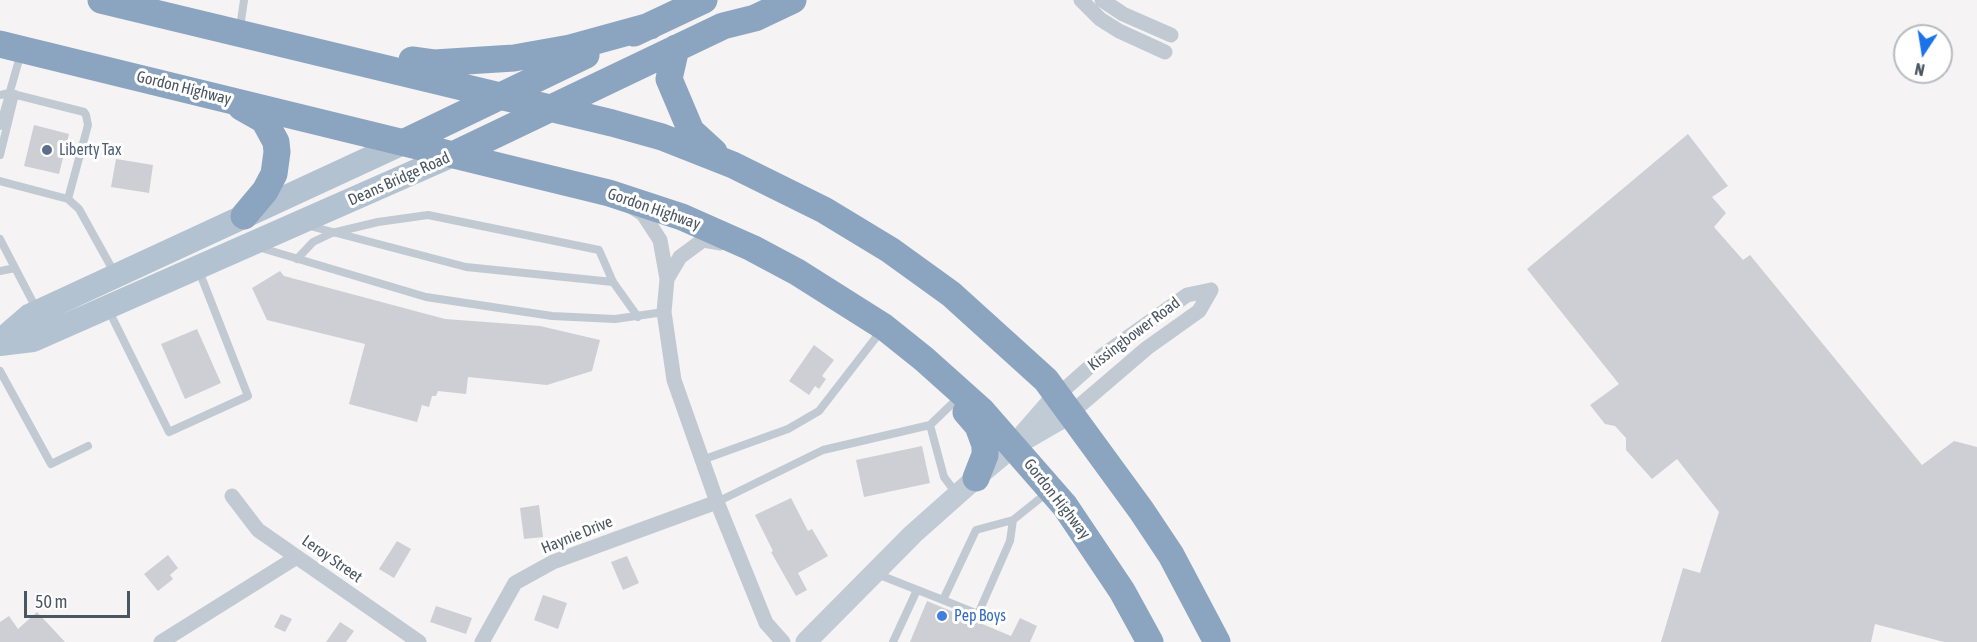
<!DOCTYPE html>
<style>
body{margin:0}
#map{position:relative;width:1977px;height:642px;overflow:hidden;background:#f5f3f3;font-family:"Asap Condensed",sans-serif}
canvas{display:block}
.north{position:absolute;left:1893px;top:24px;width:60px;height:60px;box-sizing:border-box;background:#fff;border:2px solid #b7bbc0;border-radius:50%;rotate:192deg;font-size:16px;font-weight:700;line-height:24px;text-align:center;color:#4a5661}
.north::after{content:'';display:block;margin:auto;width:21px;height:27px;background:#1a73e8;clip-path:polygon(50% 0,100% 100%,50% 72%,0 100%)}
.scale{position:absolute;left:24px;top:591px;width:106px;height:27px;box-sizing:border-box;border:3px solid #4a5661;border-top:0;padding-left:8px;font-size:18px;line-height:21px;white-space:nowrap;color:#4a5661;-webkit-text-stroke:4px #fff;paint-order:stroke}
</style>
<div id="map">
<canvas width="1977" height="642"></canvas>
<div class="north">N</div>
<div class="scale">50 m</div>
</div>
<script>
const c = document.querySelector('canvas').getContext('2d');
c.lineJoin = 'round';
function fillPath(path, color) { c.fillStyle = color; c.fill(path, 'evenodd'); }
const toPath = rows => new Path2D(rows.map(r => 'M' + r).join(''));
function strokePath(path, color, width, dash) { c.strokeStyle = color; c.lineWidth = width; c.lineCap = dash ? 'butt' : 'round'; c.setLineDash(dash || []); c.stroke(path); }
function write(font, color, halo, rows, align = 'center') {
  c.font = font + ' "Asap Condensed",sans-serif'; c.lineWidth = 6; c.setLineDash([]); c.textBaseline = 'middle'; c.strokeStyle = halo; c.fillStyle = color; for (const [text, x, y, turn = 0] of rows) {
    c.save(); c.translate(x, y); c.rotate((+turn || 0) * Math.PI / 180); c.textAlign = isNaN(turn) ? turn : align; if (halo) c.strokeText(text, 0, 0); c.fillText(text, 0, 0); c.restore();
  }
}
const building = toPath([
 [34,125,69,134,59,174,24,166],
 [1688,134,1728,186,1712,197,1726,213,1714,227,1743,260,1750,255,1922,465,1954,441,1977,447,1977,642,1944,642,1875,624,1871,642,1661,642,1683,568,1700,573,1719,512,1677,459,1652,479,1626,450,1626,438,1615,426,1605,424,1590,405,1619,384,1527,269],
 [116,159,153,165,149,193,111,187],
 [280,271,284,276,445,319,540,326,600,340,592,371,547,385,468,377,466,394,438,391,436,396,432,396,429,407,422,405,417,422,349,404,365,344,267,320,252,288],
 [197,329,221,383,185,399,161,344],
 [814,345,834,360,822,376,826,379,819,389,815,386,809,395,789,381],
 [922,446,930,483,864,497,856,460],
 [791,498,808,531,812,529,828,556,798,573,807,590,796,596,771,552,773,551,755,515],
 [539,505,543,537,524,539,520,508],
 [397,541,411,549,394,578,379,569],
 [168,555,178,568,170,575,173,579,158,591,144,574],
 [627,556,639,583,623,590,611,562],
 [543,595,567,603,558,629,534,620],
 [927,601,1011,636,1020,618,1037,626,1030,642,910,642],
 [436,606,472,618,466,634,430,622],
 [37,612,65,642,0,642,0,622,9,616,18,629],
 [281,614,292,619,285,632,274,627],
 [340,622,354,631,346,642,326,642]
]);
const lane = toPath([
 [240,28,244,0],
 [0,95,9,93,84,112,86,115,88,125,68,199],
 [0,126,21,53],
 [0,155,15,94],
 [0,181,68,199,79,209,114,272],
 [306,225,466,267,613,282],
 [0,239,36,308],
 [258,247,426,297,552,316,615,319,664,312],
 [297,259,313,242,332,233,378,222,428,215,599,250,613,282,638,317],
 [0,271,15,268],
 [109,311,169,432,248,396,199,271],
 [0,371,51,464,88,446],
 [930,425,944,477,956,493],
 [702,460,788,429,819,411,881,331],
 [717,502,823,450,930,425,955,401],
 [877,574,943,600,976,530,1013,520,1048,492],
 [943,600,978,614,1010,541,1013,520],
 [893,642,917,590]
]);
const street = toPath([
 [1081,0,1100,19,1119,31,1165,52],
 [1102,0,1123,14,1171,35],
 [632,207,643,214,660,240,667,279,664,312,674,380,717,502,766,623,783,642],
 [667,279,680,257,703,240,721,243],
 [1058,395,1103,355,1187,295,1211,290],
 [1071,413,1147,348,1199,311,1211,290],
 [232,496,258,530,419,642],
 [161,642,297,557],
 [482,642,515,583,553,562,717,502]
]);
const secondary = toPath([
 [1024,434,1058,395],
 [806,642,913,534,985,470,1014,446,1071,413]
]);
const primary = toPath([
 [0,341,29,316,405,142],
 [0,344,33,340,455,154]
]);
const highway = toPath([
 [101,0,612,123,662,137,733,165,824,210,890,250,951,294,1046,380,1141,510,1171,555,1217,642],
 [634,33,704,0],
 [0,44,609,193,682,217,752,248,797,272,884,327,924,359,981,410,1065,506,1122,591,1150,642],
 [676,48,669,79,691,131,714,152],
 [412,60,434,63,514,58,570,48,650,26],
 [241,107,264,120,276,142,277,152,274,174,265,191,244,216],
 [405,142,586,55],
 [455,154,723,26,755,18,793,0],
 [966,412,978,426,985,445,985,455,976,478]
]);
const markers = [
 [47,150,6,"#5c6f8a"],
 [942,616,6,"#3f7fe0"]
];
const streetNames = [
 ["Gordon Highway",184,88,14],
 ["Deans Bridge Road",399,179,-24],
 ["Gordon Highway",654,209,19],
 ["Kissingbower Road",1134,334,-37],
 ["Gordon Highway",1057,499,52],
 ["Haynie Drive",577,535,-22],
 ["Leroy Street",332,559,35]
];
const serviceNames = [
 ["Liberty Tax",59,150]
];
const shopNames = [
 ["Pep Boys",954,616]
];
fillPath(building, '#cdcfd5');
strokePath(lane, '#c1cad2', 8);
strokePath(street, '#c1cad2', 15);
strokePath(secondary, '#c1cbd6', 21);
strokePath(primary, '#b3c2d1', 24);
strokePath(highway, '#8ba5c1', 27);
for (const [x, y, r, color] of markers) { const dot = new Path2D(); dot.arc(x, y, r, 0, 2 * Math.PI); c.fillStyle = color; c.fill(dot); strokePath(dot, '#fff', 2); }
write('16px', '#4a5661', '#fff', streetNames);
write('16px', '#4e5e75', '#fff', serviceNames, 'left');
write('16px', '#366cbe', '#fff', shopNames, 'left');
</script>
